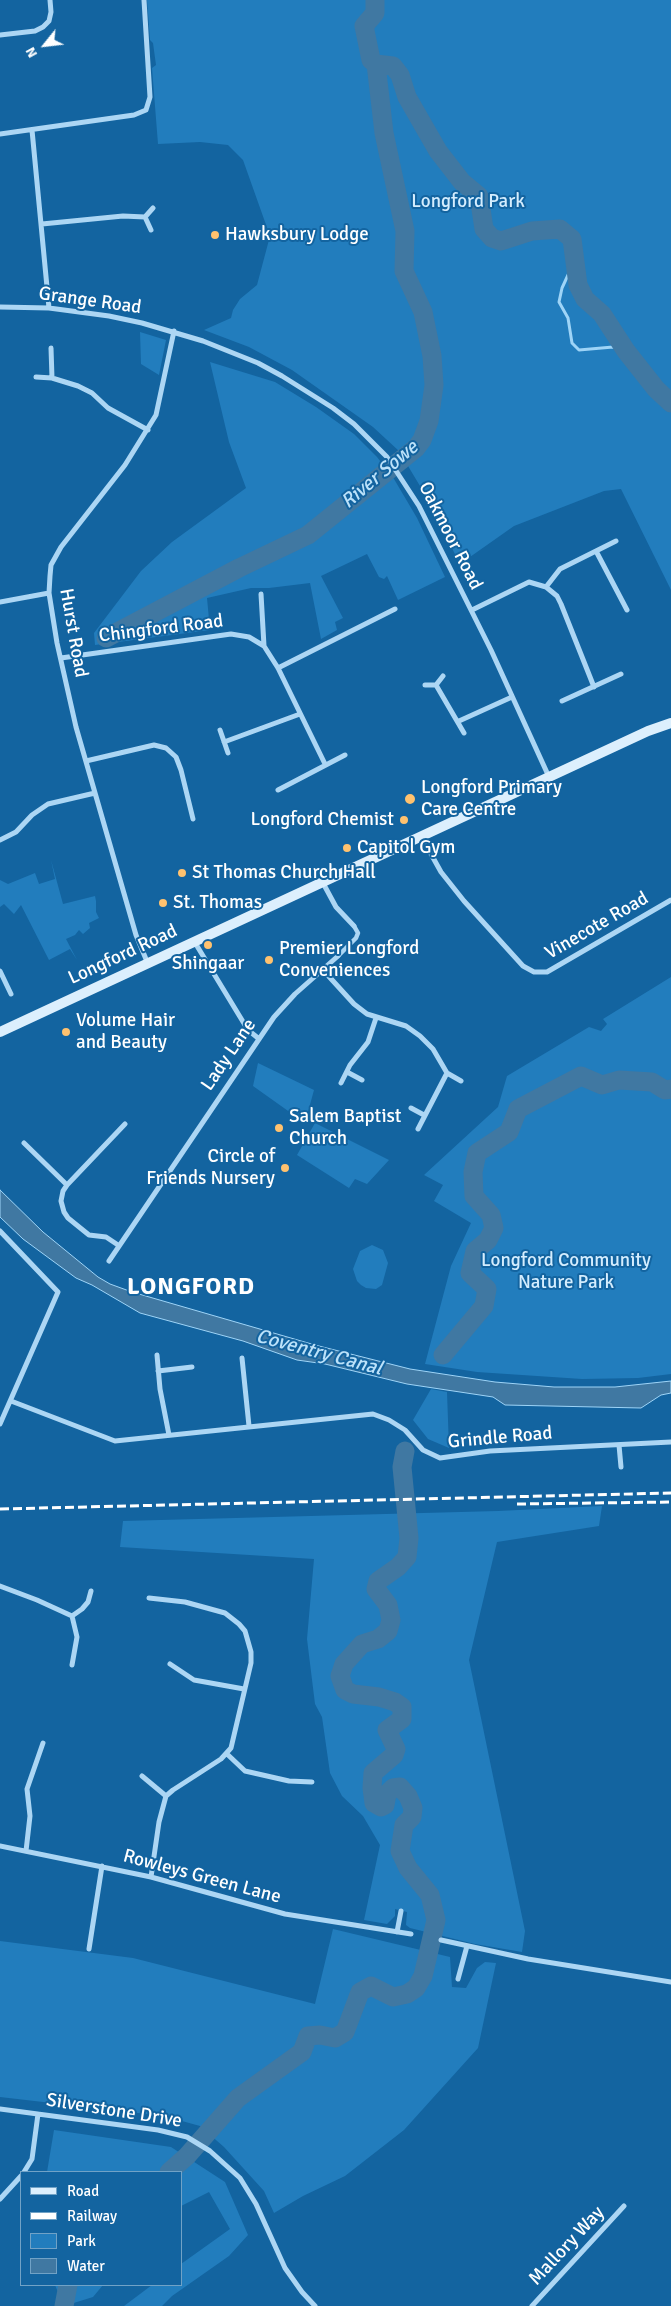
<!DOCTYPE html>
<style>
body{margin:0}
#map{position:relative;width:671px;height:2306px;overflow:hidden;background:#1364a0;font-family:Signika,sans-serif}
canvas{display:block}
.legend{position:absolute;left:20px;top:2171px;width:162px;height:115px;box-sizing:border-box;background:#1364a0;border:1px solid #71a2c6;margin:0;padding:6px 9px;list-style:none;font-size:15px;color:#fff}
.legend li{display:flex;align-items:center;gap:10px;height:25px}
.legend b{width:25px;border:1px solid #71a2c6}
.north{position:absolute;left:20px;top:20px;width:50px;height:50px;-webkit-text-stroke:4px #1364a0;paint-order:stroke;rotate:241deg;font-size:14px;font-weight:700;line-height:20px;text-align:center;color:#fff}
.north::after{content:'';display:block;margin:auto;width:18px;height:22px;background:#fff;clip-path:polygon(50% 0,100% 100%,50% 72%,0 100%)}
</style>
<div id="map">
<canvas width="671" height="2306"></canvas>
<ul class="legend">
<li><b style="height:6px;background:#dceffd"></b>Road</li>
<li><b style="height:6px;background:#fff"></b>Railway</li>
<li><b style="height:14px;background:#227dbd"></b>Park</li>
<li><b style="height:14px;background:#4078a2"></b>Water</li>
</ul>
<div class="north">N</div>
</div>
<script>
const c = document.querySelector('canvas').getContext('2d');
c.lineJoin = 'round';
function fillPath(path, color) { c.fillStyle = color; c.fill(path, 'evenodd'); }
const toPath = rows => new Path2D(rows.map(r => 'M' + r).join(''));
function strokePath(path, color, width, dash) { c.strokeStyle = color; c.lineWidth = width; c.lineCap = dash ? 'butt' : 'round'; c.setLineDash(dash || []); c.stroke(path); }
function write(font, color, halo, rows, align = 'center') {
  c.font = font + ' Signika,sans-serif'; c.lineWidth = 4; c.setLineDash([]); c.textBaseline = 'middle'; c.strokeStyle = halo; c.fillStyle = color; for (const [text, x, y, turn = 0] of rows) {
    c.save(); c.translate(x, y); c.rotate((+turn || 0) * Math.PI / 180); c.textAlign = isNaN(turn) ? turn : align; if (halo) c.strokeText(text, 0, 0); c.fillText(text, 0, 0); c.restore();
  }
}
const green = toPath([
 [147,0,671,0,671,590,621,489,604,491,514,526,460,564,423,491,399,451,373,427,292,370,249,347,204,330,231,318,233,310,240,299,257,285,270,236,243,160,228,145,200,142,158,144,152,68,156,65,153,43,150,40],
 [140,332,166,340,159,375,141,364],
 [210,362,275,382,316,407,354,434,377,457,394,479,417,518,445,577,398,600,387,576,384,579,379,577,367,554,321,576,343,618,335,622,337,630,321,639,310,583,269,588,251,588,207,598,210,630,95,645,94,633,141,571,172,542,246,488,229,442],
 [51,860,63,904,95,896,96,901,96,912,99,918,89,923,90,928,83,934,79,930,75,935,66,939,77,960,70,949,49,960,21,905,14,914,4,904,0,907,0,880,8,884,35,873,39,884,55,879],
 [671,977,671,1374,638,1378,582,1379,477,1372,425,1364,451,1266,471,1223,434,1201,443,1185,424,1175,498,1107,507,1076,589,1027,601,1031,607,1024,603,1019],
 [258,1063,314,1090,305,1123,253,1086],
 [315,1123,389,1160,367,1184,355,1179,349,1188,297,1155],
 [372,1245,383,1250,388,1263,382,1285,376,1289,366,1288,361,1285,357,1281,353,1269,360,1251],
 [431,1389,447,1392,449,1448,428,1439,413,1420],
 [602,1506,599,1526,497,1542,469,1660,525,1931,522,1952,475,1944,410,1928,406,1925,407,1912,395,1909,395,1916,387,1924,364,1920,380,1845,363,1816,342,1796,330,1773,322,1717,315,1704,307,1639,314,1559,120,1547,123,1521,498,1511],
 [333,1929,450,1957,452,1987,466,1988,477,1968,485,1962,496,1963,478,2048,404,2130,345,2176,303,2196,274,2213,264,2191,224,2147,200,2126,164,2116,0,2097,0,1941,133,1958,315,2004],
 [54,2130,171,2147,225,2182,248,2235,229,2256,172,2296,162,2306,124,2306,152,2285,181,2285,181,2264,230,2229,209,2192,181,2206,181,2172,47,2172],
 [55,2285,103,2285,93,2297,64,2306]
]);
const water = toPath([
 [0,1190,43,1232,98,1277,110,1284,132,1292,315,1345,410,1369,495,1382,554,1387,615,1387,671,1381,671,1393,661,1395,641,1408,505,1405,493,1397,407,1384,325,1364,297,1360,243,1341,140,1313,92,1285,76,1278,23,1239,0,1217,0,1190]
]);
const stream = toPath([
 [574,262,562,288,559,302,568,318,572,343,579,350,613,347,626,351]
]);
const river = toPath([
 [375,0,375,13,364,26,371,60,376,64,393,66,400,75,407,97,438,151,462,182,479,196,484,229,492,238,501,241,532,231,560,229,572,239,578,285,585,299,602,314,626,351,656,389,671,403],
 [106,638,239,568,308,535,416,448,422,440,429,421,434,385,432,356,423,312,404,271,405,231,384,133,376,64],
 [443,1355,484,1306,487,1289,470,1273,475,1251,488,1240,494,1228,491,1215,474,1196,473,1172,477,1153,509,1132,518,1109,581,1076,602,1085,619,1080,652,1082,665,1090,671,1089],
 [169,2172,187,2156,238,2098,302,2052,308,2036,320,2035,335,2038,345,2032,360,1992,371,1986,393,1997,407,1994,416,1988,423,1976,436,1920,430,1895,408,1868,400,1851,404,1825,412,1817,413,1808,408,1796,400,1787,393,1788,387,1794,385,1805,381,1807,374,1803,372,1788,373,1773,394,1755,396,1749,387,1730,402,1719,402,1707,395,1702,379,1697,353,1694,345,1690,340,1676,344,1664,362,1644,378,1639,388,1631,391,1620,388,1605,376,1589,378,1581,398,1567,407,1557,409,1538,402,1467,405,1451],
 [64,2306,68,2285]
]);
const pedestrian = toPath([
 [338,956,356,938,358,933,354,926]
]);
const minor = toPath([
 [0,35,35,31,43,27,49,21,51,12,50,0],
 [32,130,49,308],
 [0,134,134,115,146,110,150,97,144,0],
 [42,224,123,216,145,217],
 [151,230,145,217,153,208],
 [0,307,49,308,109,316,142,323,203,341,258,363,282,376,333,408,354,424,387,457,419,506,491,650,549,777],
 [51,348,52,378],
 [36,377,52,378,78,386,92,393,108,408,148,430],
 [596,551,627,610],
 [546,587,560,569,616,541],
 [261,594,264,646],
 [0,602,49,593],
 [472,610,529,582,546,587,557,596,561,604,594,687],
 [61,658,231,634,249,637,264,646,278,668,325,764],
 [278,668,395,609],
 [425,685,436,685,443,676],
 [436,685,464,733],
 [562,701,621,674],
 [459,721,512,697],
 [220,730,228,753],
 [224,742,300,714],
 [86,761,154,745,166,748,176,757,181,770,193,819],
 [278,790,345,755],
 [421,836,441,872,464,901,523,966,534,972,547,972,671,900],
 [0,840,16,832,32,815,48,804,95,793],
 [323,883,336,907,354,926],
 [194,941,248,1030,258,1038],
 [148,964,136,935,76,727,57,643,49,593,50,576,51,565,61,547,125,465,156,415,174,331],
 [323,970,354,1004,367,1014,406,1026,420,1036,433,1049,447,1073,461,1081],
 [0,971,11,994],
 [347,1072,362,1080],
 [341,1083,350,1065,368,1042,376,1018],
 [411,1108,424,1115],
 [418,1129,447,1073],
 [24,1143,67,1185],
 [0,1231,58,1292,0,1424],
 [118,1245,106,1237,89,1235,68,1218,64,1212,61,1201,63,1191,67,1185,125,1124],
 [109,1261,274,1017,295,994,338,956],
 [157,1355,160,1389,169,1435],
 [242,1358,249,1426],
 [158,1371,192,1367],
 [11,1401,115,1441,373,1414,389,1420,405,1430,423,1450,440,1458,490,1451,671,1442],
 [619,1445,621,1467],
 [0,1586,37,1600,72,1616,77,1637,72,1665],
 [149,1598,185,1602,225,1613,239,1624,245,1631,251,1652,251,1663,231,1748,221,1759,173,1790,166,1796,159,1822,151,1877],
 [72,1616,82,1609,88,1602,91,1591],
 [170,1664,194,1680,244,1689],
 [227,1754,245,1771,289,1781,312,1782],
 [142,1776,166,1796],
 [0,1846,151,1877,285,1914,411,1934],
 [26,1851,30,1816,27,1789,43,1743],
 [397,1932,401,1911],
 [441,1940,528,1959,671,1982],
 [89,1949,102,1866],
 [458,1979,467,1946],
 [0,2109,158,2130,187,2137,210,2151,240,2178,256,2204,285,2268,302,2292,315,2306],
 [24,2172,32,2159,38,2114],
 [0,2199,21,2176],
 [532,2306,624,2206]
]);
const secondary = toPath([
 [0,1032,648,731,671,723]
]);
const rail = toPath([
 [517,1504,671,1502],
 [0,1509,671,1493]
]);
const markers = [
 [215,235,5,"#ffc26f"],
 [410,799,6,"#ffc26f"],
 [404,820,5,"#ffc26f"],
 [347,848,5,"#ffc26f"],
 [182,873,5,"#ffc26f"],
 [163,903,5,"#ffc26f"],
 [208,945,5,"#ffc26f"],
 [269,960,5,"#ffc26f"],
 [66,1032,5,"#ffc26f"],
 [279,1128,5,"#ffc26f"],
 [285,1168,5,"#ffc26f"]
];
const parkNames = [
 ["Longford Park",468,202],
 ["Longford Community",566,1261],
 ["Nature Park",566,1283]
];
const poiNames = [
 ["Hawksbury Lodge",225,235],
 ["Longford Primary",421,788],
 ["Care Centre",421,810],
 ["Longford Chemist",394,820,"right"],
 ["Capitol Gym",357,848],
 ["St Thomas Church Hall",192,873],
 ["St. Thomas",173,903],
 ["Premier Longford",279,949],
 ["Conveniences",279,971],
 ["Shingaar",208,964,"center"],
 ["Volume Hair",76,1021],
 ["and Beauty",76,1043],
 ["Salem Baptist",289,1117],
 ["Church",289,1139],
 ["Circle of",275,1157,"right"],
 ["Friends Nursery",275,1179,"right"]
];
const streetNames = [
 ["Grange Road",90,301,8],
 ["Oakmoor Road",450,536,63],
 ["Chingford Road",161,629,-7],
 ["Hurst Road",73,633,80],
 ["Vinecote Road",597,926,-30],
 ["Longford Road",123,955,-25],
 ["Lady Lane",229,1055,-56],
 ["Grindle Road",500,1438,-5],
 ["Rowleys Green Lane",202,1877,15],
 ["Silverstone Drive",114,2111,9],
 ["Mallory Way",567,2246,-47]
];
const waterNames = [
 ["River Sowe",380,475,-40],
 ["Coventry Canal",319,1353,15]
];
const districtNames = [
 ["LONGFORD",191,1288]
];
fillPath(green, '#227dbd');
fillPath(water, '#4078a2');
strokePath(water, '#9ed4f7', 1);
strokePath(stream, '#9ed4f7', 3);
strokePath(river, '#4078a2', 19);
strokePath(pedestrian, '#acd6f4', 4.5);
strokePath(minor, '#acd6f4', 5);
strokePath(secondary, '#dceffd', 10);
strokePath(rail, '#fff', 3, [9, 4]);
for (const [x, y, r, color] of markers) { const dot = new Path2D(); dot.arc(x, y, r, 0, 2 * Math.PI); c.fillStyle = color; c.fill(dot); strokePath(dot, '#1364a0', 2); }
write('19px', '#d4edfe', '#1364a0', parkNames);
write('19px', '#fff', '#1364a0', poiNames, 'left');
write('19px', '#fff', '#1364a0', streetNames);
write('italic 20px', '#bce2fa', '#1364a0', waterNames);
c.letterSpacing = '1px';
write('bold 24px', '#fff', '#1364a0', districtNames);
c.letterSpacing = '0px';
</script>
